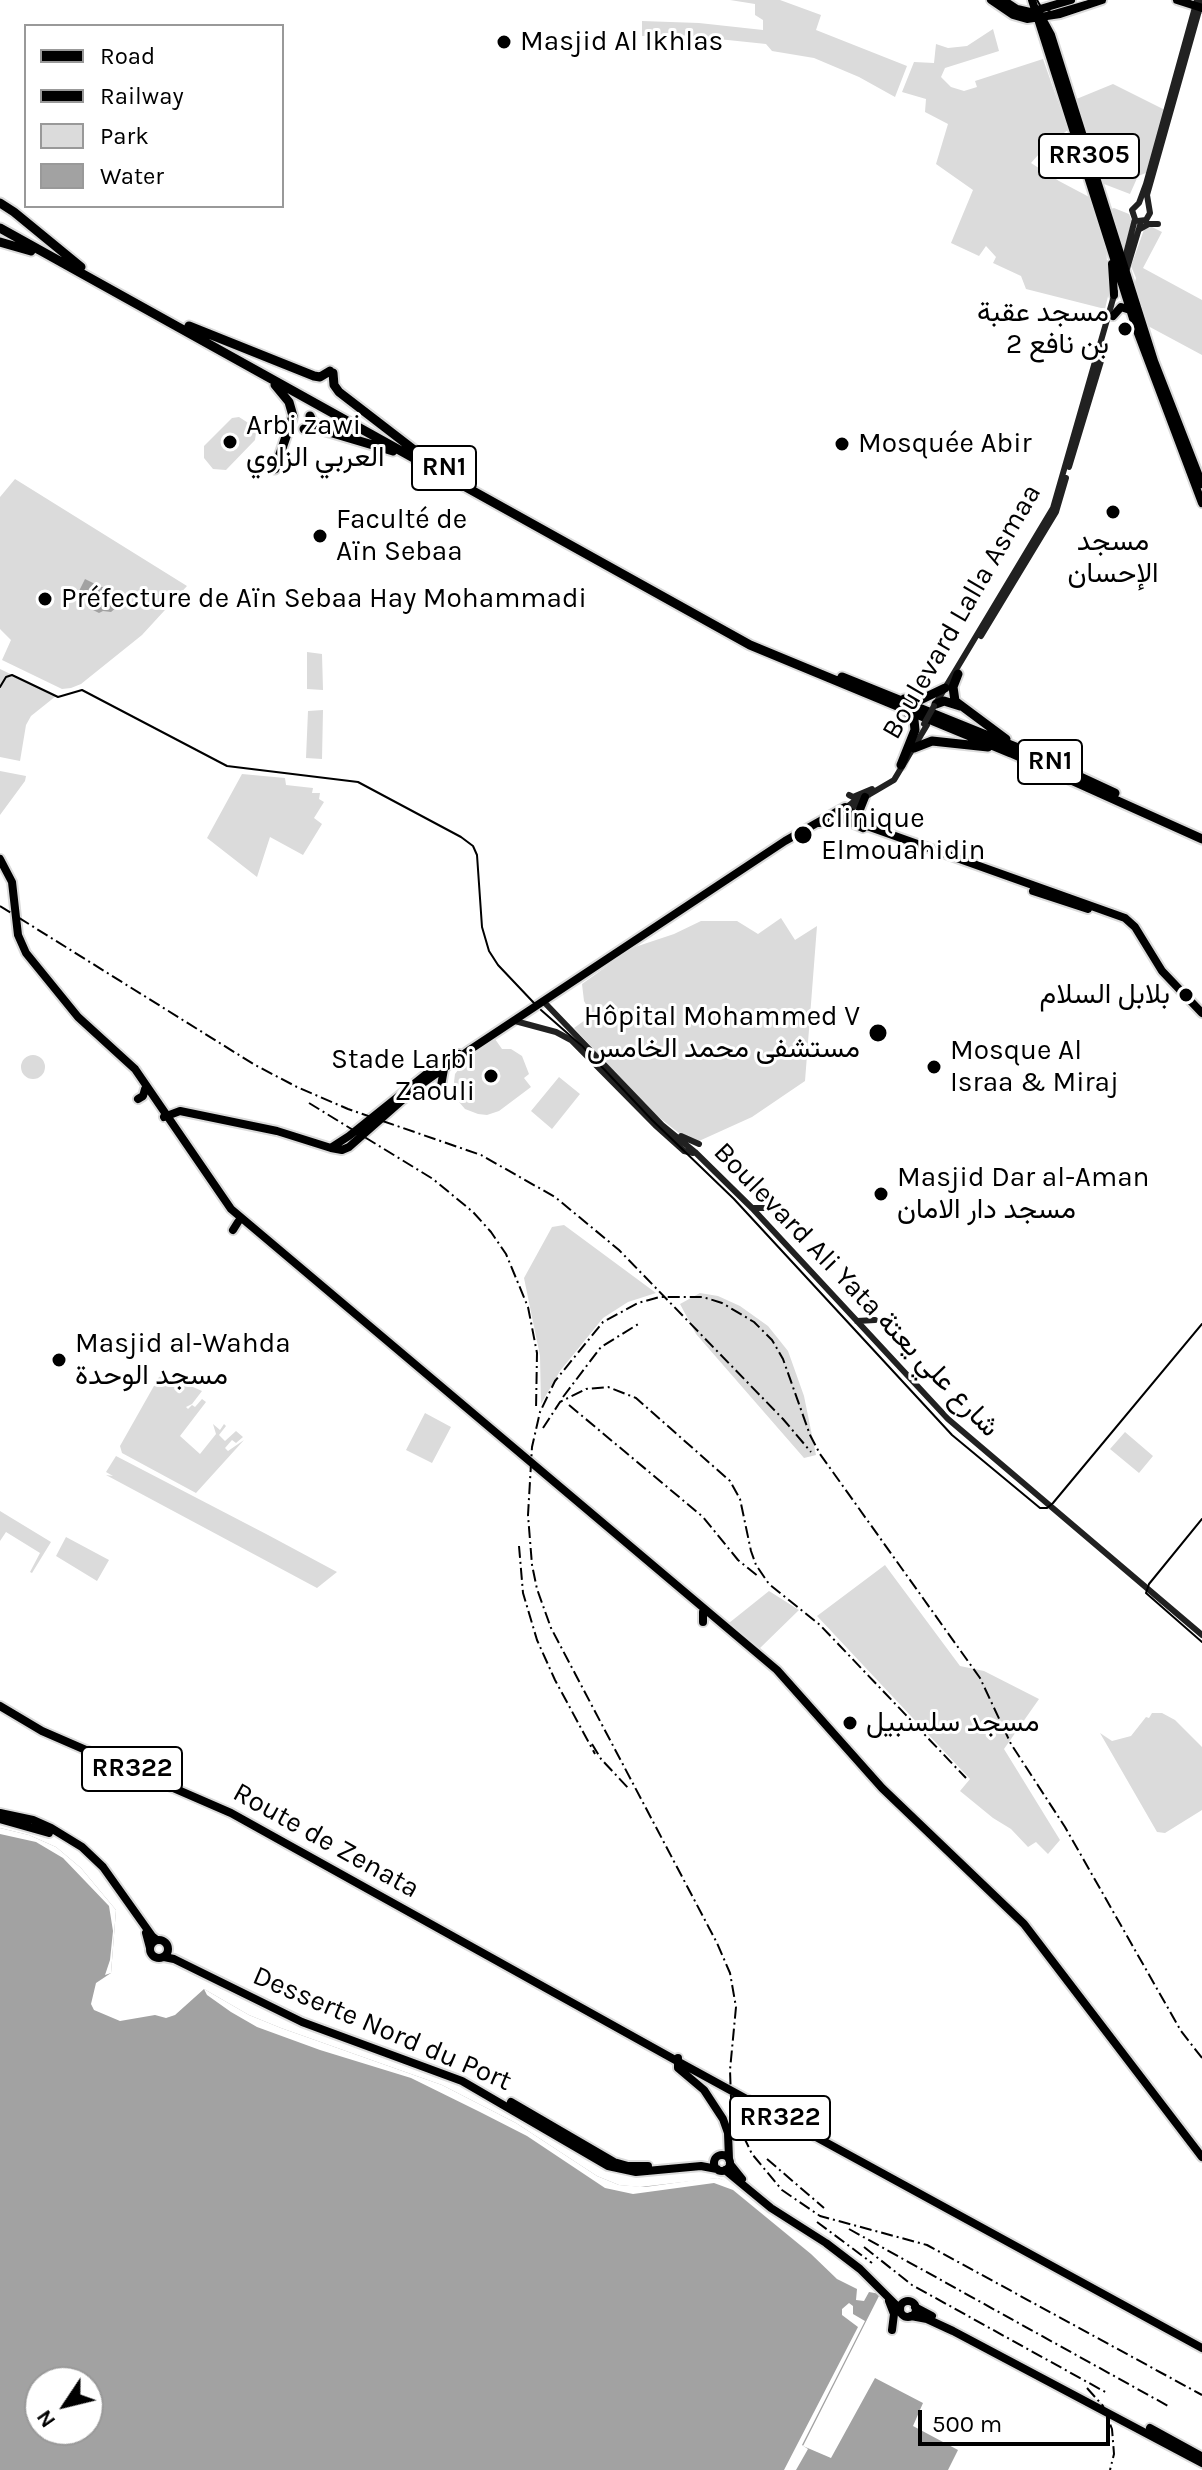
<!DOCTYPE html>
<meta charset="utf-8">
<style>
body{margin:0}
#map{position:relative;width:1202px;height:2470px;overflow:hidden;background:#fff;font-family:Karla,sans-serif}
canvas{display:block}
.legend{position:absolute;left:24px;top:24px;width:260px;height:184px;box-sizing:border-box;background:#fff;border:2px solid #999;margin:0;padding:10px 14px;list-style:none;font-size:24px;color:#000}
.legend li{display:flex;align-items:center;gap:16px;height:40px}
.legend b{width:40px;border:2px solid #999}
.north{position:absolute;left:24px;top:2366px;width:80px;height:80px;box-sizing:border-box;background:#fff;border:2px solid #999;border-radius:50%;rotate:235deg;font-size:22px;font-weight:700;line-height:32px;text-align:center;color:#000}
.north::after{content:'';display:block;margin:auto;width:28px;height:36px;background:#000;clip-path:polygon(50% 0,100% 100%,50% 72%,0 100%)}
.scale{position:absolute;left:918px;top:2410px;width:192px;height:36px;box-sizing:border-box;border:4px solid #000;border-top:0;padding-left:10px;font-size:24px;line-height:28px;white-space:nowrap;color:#000;-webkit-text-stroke:6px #fff;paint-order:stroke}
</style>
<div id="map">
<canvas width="1202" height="2470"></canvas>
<ul class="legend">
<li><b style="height:10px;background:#000"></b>Road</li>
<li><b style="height:10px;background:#000"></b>Railway</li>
<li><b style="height:22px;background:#dbdbdb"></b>Park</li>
<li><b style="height:22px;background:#a2a2a2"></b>Water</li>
</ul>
<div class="north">N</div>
<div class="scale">500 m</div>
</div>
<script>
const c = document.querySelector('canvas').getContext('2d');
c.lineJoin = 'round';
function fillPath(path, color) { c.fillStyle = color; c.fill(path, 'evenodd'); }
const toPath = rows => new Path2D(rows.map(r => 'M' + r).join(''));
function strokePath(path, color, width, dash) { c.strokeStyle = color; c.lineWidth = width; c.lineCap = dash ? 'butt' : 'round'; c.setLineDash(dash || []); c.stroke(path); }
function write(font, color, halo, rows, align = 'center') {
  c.font = font + ' Karla,Vazirmatn,sans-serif'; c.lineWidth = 6; c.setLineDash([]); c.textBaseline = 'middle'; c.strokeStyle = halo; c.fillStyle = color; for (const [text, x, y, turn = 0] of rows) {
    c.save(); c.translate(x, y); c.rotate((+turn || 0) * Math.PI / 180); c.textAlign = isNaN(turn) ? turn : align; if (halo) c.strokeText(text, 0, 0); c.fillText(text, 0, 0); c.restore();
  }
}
const green = toPath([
 [730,0,780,0,821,15,816,30,907,66,895,97,859,77,814,58,772,51,766,44,680,35,642,36,642,21,699,23,763,30,763,20,755,15,755,4],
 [993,29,999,51,945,68,941,77,951,87,964,91,977,87,975,81,1043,59,1068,130,1047,145,1031,163,1059,181,1091,198,1106,246,1109,292,1105,309,1026,289,1021,276,993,263,996,257,986,246,979,256,951,243,973,190,936,164,948,124,925,112,926,99,902,92,914,62,934,63,936,44,948,48,967,46],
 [1113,84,1165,110,1146,173,1138,176,1130,194,1104,184,1100,179,1096,171,1098,164,1092,159,1074,100],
 [1114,208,1129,214,1132,221,1122,258,1107,210],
 [1146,224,1162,232,1143,268,1202,300,1202,355,1148,326,1143,326,1134,286,1136,278,1131,266],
 [239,417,253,426,256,433,255,440,226,470,213,469,204,458,204,446,232,418],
 [15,479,187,586,142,635,81,684,71,688,62,689,2,660,11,640,0,629,0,497],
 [307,652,322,654,323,690,307,689],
 [0,669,56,696,31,716,26,725,20,761,0,757],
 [323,710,322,759,306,758,308,711],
 [0,771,26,776,25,781,0,815],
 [242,774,285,778,286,785,313,788,312,793,320,793,319,799,324,802,314,818,322,824,303,855,270,837,257,877,207,838],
 [781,918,795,940,817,926,805,1081,752,1117,699,1141,689,1141,652,1112,574,1028,592,1015,584,1001,582,984,632,948,674,934,701,921,737,921,758,934],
 [495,1039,502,1049,511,1049,522,1056,529,1074,524,1078,531,1087,499,1111,487,1115,478,1114,465,1109,459,1102,454,1082,455,1074,464,1062],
 '21 1067a12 12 0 1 1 24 0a12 12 0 1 1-24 0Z',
 [559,1077,580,1094,552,1129,531,1111],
 [564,1225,656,1293,628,1302,603,1318,560,1371,541,1404,540,1356,524,1278,552,1227],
 [700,1293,718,1296,740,1306,768,1326,788,1351,804,1396,816,1455,804,1458,696,1334,680,1304],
 [166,1375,202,1391,192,1404,186,1407,188,1409,192,1405,195,1407,202,1399,206,1402,180,1436,200,1454,216,1434,213,1424,220,1430,224,1424,226,1426,219,1435,225,1441,236,1431,243,1437,236,1443,232,1440,225,1448,228,1451,244,1440,196,1493,122,1453,120,1446,159,1377],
 [425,1413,451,1427,432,1463,406,1450],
 [1125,1432,1153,1456,1139,1473,1110,1449],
 [116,1456,268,1535,337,1572,317,1588,106,1475,113,1476,106,1472],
 [0,1511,51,1542,32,1573,30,1572,40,1553,6,1532,0,1541],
 [66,1537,109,1560,97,1581,56,1556],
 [885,1565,960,1666,984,1671,1039,1699,1004,1749,1060,1840,1048,1854,1036,1842,1028,1847,1011,1829,993,1818,960,1791,970,1779,817,1616],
 [769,1591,799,1610,759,1649,729,1623],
 [1152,1713,1162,1713,1175,1720,1202,1747,1202,1810,1165,1833,1157,1832,1100,1733,1112,1741,1131,1736,1146,1717,1149,1718]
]);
const water = toPath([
 [85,579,101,587,111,587,115,594,120,593,123,606,118,606,111,612,103,611,99,613,87,607,89,604,92,605,97,595,87,590,84,594,79,591],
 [0,1828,29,1835,56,1847,81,1868,116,1910,111,1973,96,1983,91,2004,94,2010,120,2021,155,2015,166,2018,175,2015,204,1989,249,2015,281,2028,442,2085,516,2123,597,2176,619,2185,640,2187,718,2178,743,2189,880,2294,803,2446,831,2458,875,2378,923,2403,913,2426,958,2450,948,2470,0,2470],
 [40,2382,88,2382,88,2430,40,2430]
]);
const pier = toPath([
 [0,1828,29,1835,56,1847,81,1868,116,1910,111,1973,105,1975,110,1960,113,1931,109,1906,63,1858,36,1842,0,1834],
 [204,1989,249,2015,281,2028,442,2085,516,2123,597,2176,619,2185,645,2187,703,2179,718,2178,729,2182,743,2189,839,2261,880,2294,869,2292,864,2301,856,2300,857,2289,837,2279,811,2254,733,2190,714,2183,633,2194,605,2188,527,2136,480,2112,411,2078,320,2050,257,2027,231,2012,207,1995],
 [849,2303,853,2306,853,2314,865,2321,802,2445,808,2449,796,2470,784,2470,858,2327,842,2315,842,2309]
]);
const secondary = toPath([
 [1138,221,1146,220,1150,213,1147,195,1202,0],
 [1140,229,1149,224,1158,224],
 [1124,262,1135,219,1132,210,1139,203,1146,184,1197,0],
 [1126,272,1141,222],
 [1069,467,1105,348],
 [981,636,1056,512,1066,478],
 [936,703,1053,508,1115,292],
 [849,795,853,797,872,789],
 [847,807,863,794],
 [850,810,865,797,894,780,927,725],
 [544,1002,662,1125,695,1152,752,1208,948,1419,1202,1635],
 [515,1021,556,1032,571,1040,655,1125,684,1151,693,1153],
 [681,1136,699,1144],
 [752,1208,766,1208],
 [857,1321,875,1320]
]);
const primary = toPath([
 [991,0,1013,15,1027,19,1060,14,1102,0],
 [1003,0,1017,9,1030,12,1071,0],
 [1032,0,1136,328,1202,503],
 [1177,0,1202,8],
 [1039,13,1051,35,1154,361,1202,484],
 [1112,264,1114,295],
 [1113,316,1121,307,1130,310],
 [864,822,859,812,865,797],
 [819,823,841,818,863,828],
 [0,859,12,882,18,935,26,953,78,1017,135,1069,231,1209,777,1670,882,1788,1024,1924,1202,2157],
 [1033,891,1088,909],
 [441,1086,444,1069],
 [138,1099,143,1096,145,1089],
 [164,1117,180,1111,277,1131,331,1148,342,1150,349,1147,416,1088,471,1049,785,841,845,807,867,826,1125,918,1135,927,1162,971,1202,1013],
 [332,1147,349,1136,435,1067,459,1054],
 [233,1230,238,1222],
 [703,1612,703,1622],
 [0,1706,42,1731,231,1813,677,2061,1202,2348],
 [0,1813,33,1820,51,1828,82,1847,103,1867,152,1936,157,1940],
 [0,1819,49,1833],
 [146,1933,150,1948],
 '150 1949a9 9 0 1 1 18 0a9 9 0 1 1-18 0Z',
 [164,1957,174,1959,302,2022,462,2081,608,2166,636,2172,701,2166,717,2169],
 [678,2058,678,2068,704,2090,723,2119,728,2133,729,2159],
 [511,2102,614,2162,628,2166,648,2166],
 [776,2111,793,2103],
 '714 2163a8 8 0 1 1 16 0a8 8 0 1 1-16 0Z',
 [730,2164,742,2179],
 [725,2170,771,2208,826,2243,860,2269,900,2309],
 [889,2301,894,2314,892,2330],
 '900 2309a8 8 0 1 1 16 0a8 8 0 1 1-16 0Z',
 [915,2307,932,2316],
 [911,2316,927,2319,953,2331,1202,2463],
 [1150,2428,1201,2456]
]);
const trunk = toPath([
 [0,203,14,212,81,267],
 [0,228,750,645,1011,753,1202,839],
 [0,242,31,251],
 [189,326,314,376,320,377,330,371],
 [333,373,334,385,339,392,422,456],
 [310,416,313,423,333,429,340,423,335,415],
 [304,429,319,429,393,451],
 [275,469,293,416,289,402,275,385],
 [958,674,953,687,955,701,1006,739],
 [842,677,1018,748,1115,793],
 [904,699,920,700,945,688],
 [936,704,944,701,960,706],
 [914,748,932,741,988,747],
 [901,765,915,730,914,720,907,712]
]);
const tram = toPath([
 [998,0,1014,12,1038,20,1047,35,1121,272,1202,501],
 [1037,0,1041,7,1051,12,1092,0],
 [1185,0,1202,5],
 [0,687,6,677,12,675,58,697,82,690,227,766,358,782,461,837,473,846,477,855,482,927,489,951,498,965,534,1003],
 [541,1010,582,1046,652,1120,734,1199,952,1435,1040,1508,1047,1508,1053,1503,1202,1324],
 [1202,1519,1149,1584,1146,1593,1202,1642]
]);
const rail = toPath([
 [0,906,255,1065,297,1087,348,1109,481,1155,555,1197,619,1250,783,1419,811,1452],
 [309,1103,433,1179,473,1212,491,1232,506,1254,528,1307,537,1353,536,1410],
 [563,1397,601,1347,640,1323],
 [569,1405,703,1517,738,1560,759,1577],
 [543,1428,560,1402,586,1389,608,1387,636,1398,730,1481,740,1499,751,1551,756,1565,769,1584,820,1625,966,1778],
 [519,1546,523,1593,537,1640,555,1680,595,1754],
 [592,1744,601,1759,630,1790],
 [1202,2058,1181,2031,1065,1827,1011,1744,980,1678,820,1454,810,1435,783,1359,772,1340,754,1322,722,1303,703,1297,660,1297,638,1303,603,1322,555,1381,540,1412,532,1447,528,1515,532,1565,537,1589,551,1628,717,1943,730,1973,736,2007,730,2070,731,2098,738,2125,752,2154,782,2190,820,2216,927,2245,1202,2395],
 [767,2159,824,2208],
 [817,2222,872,2263],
 [849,2229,1170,2407],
 [864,2247,912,2285,1107,2393],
 [1087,2388,1103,2406,1112,2429,1114,2454,1110,2470]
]);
const secondaryBridge = toPath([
 [924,724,934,706]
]);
const markers = [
 [504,42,8,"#000"],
 [1125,329,8,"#000"],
 [230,442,8,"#000"],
 [842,444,8,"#000"],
 [1113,512,8,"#000"],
 [320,536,8,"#000"],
 [45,599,8,"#000"],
 [803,835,10,"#000"],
 [1186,995,8,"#000"],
 [878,1033,10,"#000"],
 [934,1067,8,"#000"],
 [491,1076,8,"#000"],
 [881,1194,8,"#000"],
 [59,1360,8,"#000"],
 [850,1723,8,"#000"]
];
const shields = [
 [1089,156,100],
 [444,468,64],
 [1050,762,64],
 [132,1769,100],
 [780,2118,100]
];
const shieldNames = [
 ["RR305",1089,156],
 ["RN1",444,468],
 ["RN1",1050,762],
 ["RR322",132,1769],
 ["RR322",780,2118]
];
const poiNames = [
 ["Masjid Al Ikhlas",520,42],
 ["مسجد عقبة",1109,313,"right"],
 ["بن نافع 2",1109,345,"right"],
 ["Arbi zawi",246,426],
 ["العربي الزاوي",246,458],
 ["Mosquée Abir",858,444],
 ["Faculté de",336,520],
 ["Aïn Sebaa",336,552],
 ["مسجد",1113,542,"center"],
 ["الإحسان",1113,574,"center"],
 ["Préfecture de Aïn Sebaa Hay Mohammadi",61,599],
 ["clinique",821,819],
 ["Elmouahidin",821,851],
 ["بلابل السلام",1170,995,"right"],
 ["Hôpital Mohammed V",860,1017,"right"],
 ["مستشفى محمد الخامس",860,1049,"right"],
 ["Mosque Al",950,1051],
 ["Israa & Miraj",950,1083],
 ["Stade Larbi",475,1060,"right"],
 ["Zaouli",475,1092,"right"],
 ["Masjid Dar al-Aman",897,1178],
 ["مسجد دار الامان",897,1210],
 ["Masjid al-Wahda",75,1344],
 ["مسجد الوحدة",75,1376],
 ["مسجد سلسبيل",866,1723]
];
const streetNames = [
 ["Boulevard Lalla Asmaa",962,612,-60],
 ["Boulevard Ali Yata شارع علي يعتة",856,1290,46],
 ["Route de Zenata",326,1841,29],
 ["Desserte Nord du Port",382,2029,23]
];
fillPath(green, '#dbdbdb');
fillPath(water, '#a2a2a2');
fillPath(pier, '#fff');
strokePath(primary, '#dbdbdb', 12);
strokePath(trunk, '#dbdbdb', 13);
strokePath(secondary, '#212121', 6);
strokePath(primary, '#000', 8);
strokePath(trunk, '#000', 9);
strokePath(tram, '#000', 2);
strokePath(rail, '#000', 2, [12, 4, 2, 4]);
strokePath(secondaryBridge, '#212121', 6);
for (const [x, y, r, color] of markers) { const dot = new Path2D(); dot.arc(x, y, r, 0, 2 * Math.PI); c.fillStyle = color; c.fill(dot); strokePath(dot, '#fff', 3); }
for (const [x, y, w] of shields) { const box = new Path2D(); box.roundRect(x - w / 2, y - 22, w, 44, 6); c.fillStyle = '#fff'; c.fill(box); strokePath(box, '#000', 2); }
write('bold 26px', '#000', null, shieldNames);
write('28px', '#000', '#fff', poiNames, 'left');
write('28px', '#000', '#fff', streetNames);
</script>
